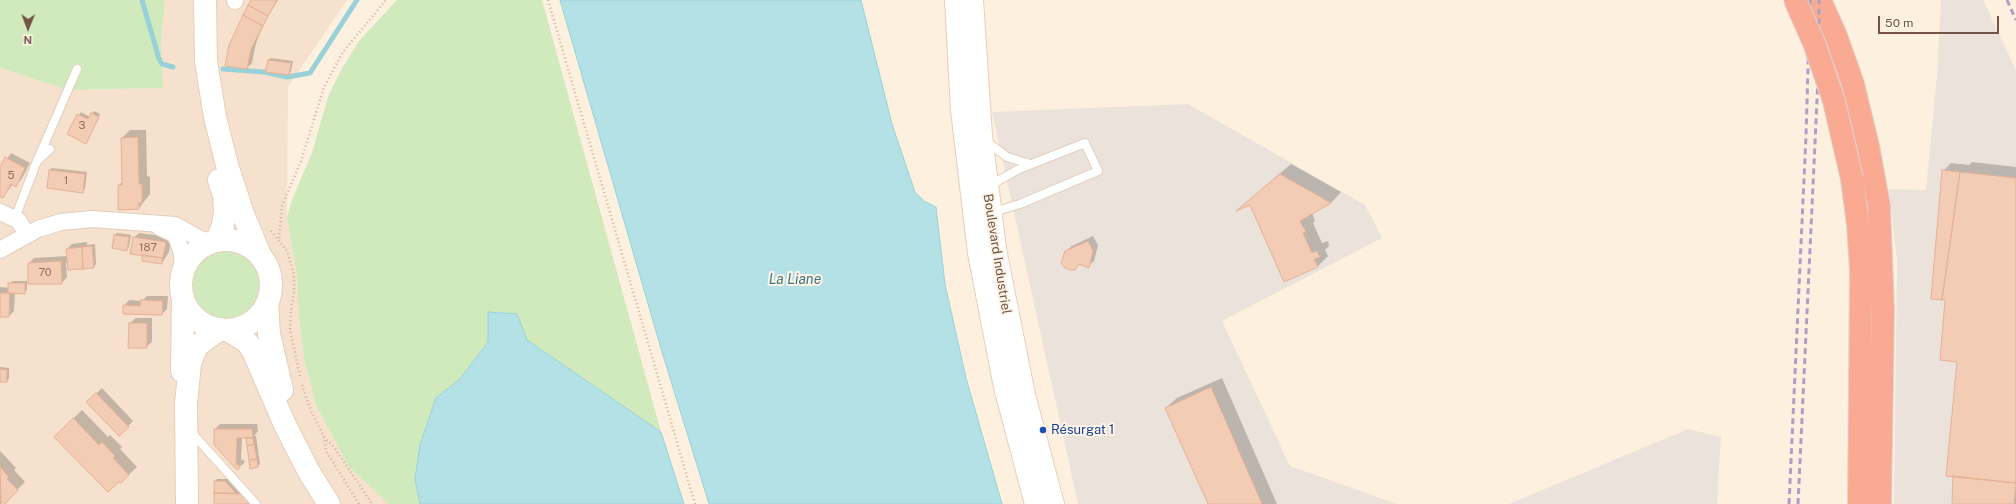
<!DOCTYPE html>
<meta charset="utf-8">
<style>
body{margin:0}
#map{position:relative;width:2016px;height:504px;overflow:hidden;background:#fdf0df;font-family:"Public Sans",sans-serif}
canvas{display:block}
.north{position:absolute;left:8px;top:8px;width:40px;height:40px;-webkit-text-stroke:3px #fff4e6;paint-order:stroke;rotate:181deg;font-size:11px;font-weight:700;line-height:16px;text-align:center;color:#735446}
.north::after{content:'';display:block;margin:auto;width:14px;height:18px;background:#735446;clip-path:polygon(50% 0,100% 100%,50% 72%,0 100%)}
.scale{position:absolute;left:1878px;top:16px;width:121px;height:18px;box-sizing:border-box;border:2px solid #735446;border-top:0;padding-left:5px;font-size:12px;line-height:14px;white-space:nowrap;color:#735446;-webkit-text-stroke:3px #fff4e6;paint-order:stroke}
</style>
<div id="map">
<canvas width="2016" height="504"></canvas>
<div class="north">N</div>
<div class="scale">50 m</div>
</div>
<script>
const c = document.querySelector('canvas').getContext('2d');
c.lineJoin = 'round';
function fillPath(path, color) { c.fillStyle = color; c.fill(path, 'evenodd'); }
const toPath = rows => new Path2D(rows.map(r => 'M' + r).join(''));
function strokePath(path, color, width, dash) { c.strokeStyle = color; c.lineWidth = width; c.lineCap = dash ? 'butt' : 'round'; c.setLineDash(dash || []); c.stroke(path); }
function write(font, color, halo, rows, align = 'center') {
  c.font = font + ' "Public Sans",sans-serif'; c.lineWidth = 4; c.setLineDash([]); c.textBaseline = 'middle'; c.strokeStyle = halo; c.fillStyle = color; for (const [text, x, y, turn = 0] of rows) {
    c.save(); c.translate(x, y); c.rotate((+turn || 0) * Math.PI / 180); c.textAlign = isNaN(turn) ? turn : align; if (halo) c.strokeText(text, 0, 0); c.fillText(text, 0, 0); c.restore();
  }
}
const residential = toPath([
 [165,0,347,0,288,87,287,217,297,277,299,319,304,359,316,405,349,467,389,504,0,504,0,68,68,90,162,88,161,42]
]);
const industrial = toPath([
 [1941,0,1983,0,2016,70,2016,504,1894,504,1897,260,1889,189,1926,190,1937,75],
 [1188,104,1365,205,1382,238,1222,321,1290,466,1397,504,1078,504,992,112],
 [1688,429,1721,437,1717,504,1509,504]
]);
const green = toPath([
 [0,0,165,0,161,42,163,88,68,90,0,68],
 [397,0,542,0,661,432,527,340,517,314,489,312,488,342,460,379,436,398,420,445,415,479,420,504,389,504,349,467,316,405,304,359,299,319,297,277,287,217,293,197,312,153,328,97,340,72,359,41],
 '193 285a34 34 0 1 1 68 0a34 34 0 1 1-68 0Z'
]);
const water = toPath([
 [560,0,861,0,892,124,915,192,924,201,936,207,945,284,966,378,1002,504,709,504,662,352,560,0],
 [488,312,517,314,527,340,661,432,684,504,420,504,415,479,420,445,436,398,460,379,488,342,488,312]
]);
const shadow = toPath([
 [252,0,278,0,266,19,256,43,252,63,247,68],
 [271,58,293,61,291,71,289,74,268,60],
 [94,111,100,114,86,143,68,134,81,112,90,117],
 [130,130,146,130,147,176,150,177,150,194,139,208,119,185,123,181,122,138],
 [11,153,30,163,21,180,15,185,13,184,3,197,0,196,0,169],
 [1972,162,2016,167,2016,504,1953,504,1952,499,1955,476,1958,361,1946,299,1943,171,1951,163,1969,165],
 [1291,164,1341,192,1331,203,1312,213,1315,221,1313,223,1322,243,1328,241,1329,246,1325,250,1328,256,1318,266,1284,281,1250,203,1241,207],
 [52,168,87,172,85,189,82,192,50,170],
 [117,233,131,235,129,247,127,249,115,235],
 [139,233,171,237,169,252,162,263,143,254,134,238],
 [1093,236,1098,245,1094,261,1088,266,1080,264,1074,269,1066,251,1072,246],
 [87,242,87,245,95,244,96,264,94,267,69,269,68,263,66,263,67,277,62,283,29,263,34,258,68,256,67,249,72,244],
 [12,281,27,281,27,290,24,293,15,292,14,311,9,316,0,316,0,320,0,287,9,288],
 [147,296,168,296,167,309,162,314,124,306,129,300,142,301],
 [136,318,152,318,152,342,146,347,130,323],
 [0,367,9,368,9,378,7,381,0,381],
 [1222,378,1277,504,1209,504,1166,408,1177,398],
 [102,388,133,421,119,435,88,402],
 [82,410,108,437,110,435,122,447,120,449,137,467,121,482,55,437],
 [220,424,257,424,258,431,254,436,256,436,260,464,258,466,248,437,242,437,241,461,243,459,245,462,237,469,215,445,215,429],
 [0,451,16,468,14,470,25,482,5,502,3,501,0,504],
 [217,479,228,479,236,488,247,488,253,504,215,504,215,481]
]);
const stream = toPath([
 [142,0,159,59,162,64,173,67],
 [223,69,264,72,287,77,310,73,357,0]
]);
const building = toPath([
 [251,0,277,0,268,16,248,5,251,0],
 [248,5,268,16,263,26,243,15,248,5],
 [243,15,263,26,251,49,247,69,225,66,229,45,243,15],
 [268,60,291,63,289,75,265,72,268,60],
 [91,113,99,117,86,144,67,134,77,114,88,119,91,113],
 [138,137,139,184,142,184,142,203,139,203,139,209,118,210,118,185,122,185,121,138,138,137],
 [5,157,25,168,16,187,11,184,3,198,0,197,0,167,5,157],
 [49,170,85,174,83,193,47,188,49,170],
 [1942,170,1960,172,1942,300,1931,299,1942,170],
 [1960,172,2016,178,2016,483,1946,476,1957,362,1940,360,1945,300,1942,300,1960,172],
 [1280,174,1331,203,1300,221,1306,232,1303,233,1312,253,1317,251,1320,257,1314,259,1318,267,1284,282,1250,205,1236,211,1280,174],
 [114,235,129,237,127,251,112,248,114,235],
 [133,237,166,242,163,258,130,254,133,237],
 [1088,241,1093,251,1089,268,1079,264,1075,270,1069,270,1064,267,1061,263,1065,251,1088,241],
 [92,246,94,268,83,269,82,247,92,246],
 [82,247,83,269,68,270,66,249,82,247],
 [142,255,163,258,162,264,142,261,142,255],
 [61,261,62,284,28,284,28,263,61,261],
 [8,283,25,283,25,294,8,293,8,283],
 [0,293,10,293,9,317,0,317,0,293],
 [141,300,163,301,162,315,123,314,123,305,140,306,141,300],
 [129,323,147,323,147,348,128,348,129,323],
 [0,369,7,370,7,382,0,382,0,369],
 [1211,387,1262,504,1208,504,1165,408,1211,387],
 [96,393,129,427,119,436,86,402,96,393],
 [73,418,99,445,102,442,115,456,113,458,129,475,121,483,119,482,108,492,54,437,73,418],
 [214,429,252,429,253,438,237,438,236,465,238,464,240,468,237,470,214,445,214,429],
 [246,438,253,438,254,444,247,446,246,438],
 [254,444,257,459,249,460,247,446,254,444],
 [257,459,258,467,250,469,249,460,257,459],
 [0,467,9,477,7,479,18,490,5,504,3,502,1,504,0,467],
 [1953,476,2016,483,2014,504,1952,504,1953,476],
 [214,481,225,481,236,493,214,493,214,481],
 [214,493,241,494,250,504,214,504,214,493]
]);
const path = toPath([
 [548,0,695,504],
 [271,231,287,251,294,274,294,291,291,310,290,330,300,376],
 [279,238,282,206,301,161,324,87,343,52,386,0],
 [302,385,311,411,324,437,326,451,359,504],
 [324,437,334,447,372,504]
]);
const lane = toPath([
 [986,141,1007,157,1030,164],
 [37,161,77,69],
 [989,186,1019,169,1085,143,1098,171,1020,204,990,213],
 [15,218,37,161,50,149],
 [191,432,256,504]
]);
const street = toPath([
 [235,1,235,0],
 [0,212,18,220,27,234],
 [159,227,174,234,177,239,182,253,183,272],
 [0,250,38,229,61,222,92,219,175,225,200,239,210,243]
]);
const secondary = toPath([
 [205,0,206,61,215,117,227,165,243,214,260,255],
 [956,0,962,110,979,253,1005,387,1036,504],
 [972,0,981,135,995,249,1024,395,1053,504],
 '181 285a45 45 0 1 1 90 0a45 45 0 1 1-90 0Z',
 [217,241,223,225,225,211,224,195,219,180],
 [267,304,269,334,282,390],
 [228,330,247,342,253,351,285,425,309,472,329,504],
 [182,371,183,298],
 [187,504,186,404,190,363,197,346,220,329]
]);
const highway = toPath([
 [1820,0,1836,36,1853,84,1868,146,1879,206,1883,311,1880,504],
 [1852,179,1858,225,1861,270,1859,504]
]);
const rail = toPath([
 [2007,0,2016,20],
 [1789,504,1806,136,1810,0],
 [1798,504,1819,58,1819,0]
]);
const highwayBridge = toPath([
 [1795,0,1814,43,1834,101,1852,179]
]);
const markers = [
 [1043,430,4,"#1a4fb4"]
];
const numberNames = [
 ["3",82,126],
 ["5",11,176],
 ["1",66,181],
 ["187",148,248],
 ["70",45,273]
];
const streetNames = [
 ["Boulevard Industriel",997,254,81]
];
const transitNames = [
 ["Résurgat 1",1051,430]
];
const waterNames = [
 ["La Liane",795,280]
];
fillPath(residential, '#f5e1cd');
fillPath(industrial, '#ebe2db');
fillPath(green, '#d1eabd');
fillPath(water, '#b3e1e6');
strokePath(water, '#99d1d8', 1);
fillPath(shadow, '#0003');
strokePath(stream, '#99d1d8', 5);
fillPath(building, '#f3ccb6');
strokePath(building, '#e6b196', 1);
strokePath(lane, '#e3cdbe', 10);
strokePath(street, '#e3cdbe', 18);
strokePath(secondary, '#e8cebb', 24);
strokePath(highway, '#dbd3cf', 24);
strokePath(path, '#d7af99', 2.5, [1, 3]);
strokePath(lane, '#fff', 8);
strokePath(street, '#fff', 16);
strokePath(secondary, '#fff', 22);
strokePath(highway, '#faaa93', 22);
strokePath(rail, '#b29ec5', 3, [6, 4]);
strokePath(highwayBridge, '#dbd3cf', 24, []);
strokePath(highwayBridge, '#faaa93', 22);
for (const [x, y, r, color] of markers) { const dot = new Path2D(); dot.arc(x, y, r, 0, 2 * Math.PI); c.fillStyle = color; c.fill(dot); strokePath(dot, '#fff4e6', 1.5); }
write('11px', '#937262', null, numberNames);
write('13px', '#735446', '#fff4e6', streetNames);
write('13px', '#164399', '#fff4e6', transitNames, 'left');
write('italic 14px', '#3c7881', '#fff4e6', waterNames);
</script>
